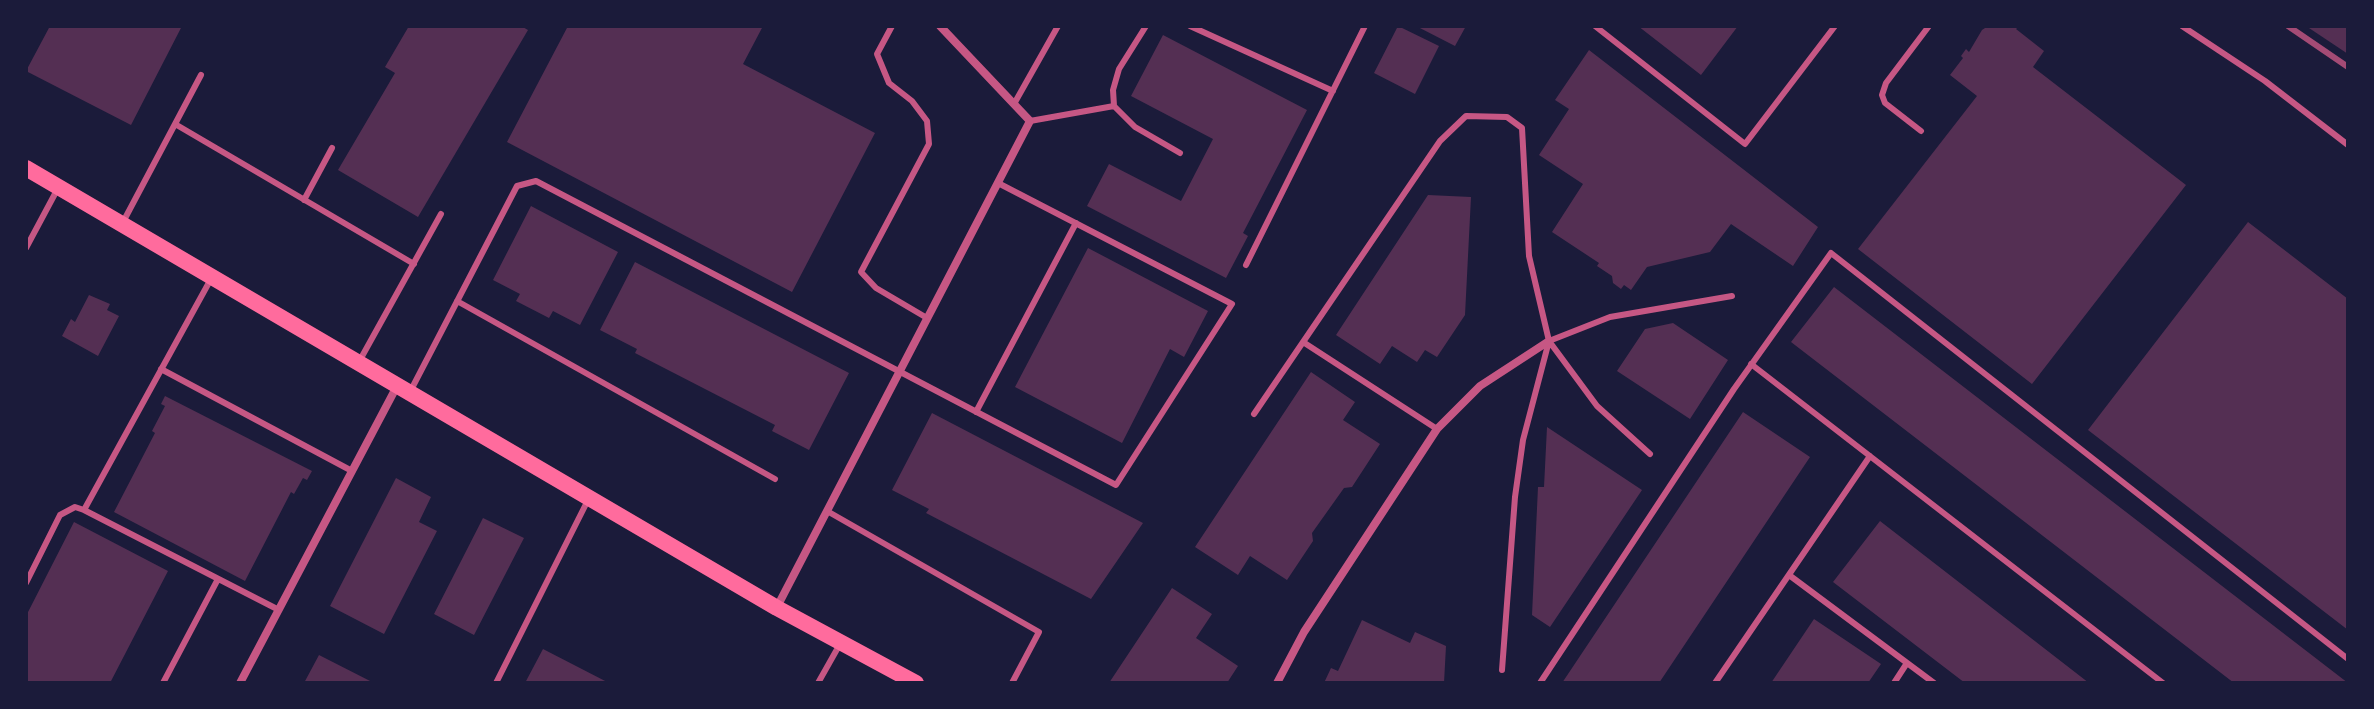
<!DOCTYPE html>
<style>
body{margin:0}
#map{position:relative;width:2374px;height:709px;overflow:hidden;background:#1b1b3a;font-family:"Archivo Narrow",sans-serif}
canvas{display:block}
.frame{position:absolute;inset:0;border:28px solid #1b1b3a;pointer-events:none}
</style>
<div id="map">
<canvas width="2374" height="709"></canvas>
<div class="frame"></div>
</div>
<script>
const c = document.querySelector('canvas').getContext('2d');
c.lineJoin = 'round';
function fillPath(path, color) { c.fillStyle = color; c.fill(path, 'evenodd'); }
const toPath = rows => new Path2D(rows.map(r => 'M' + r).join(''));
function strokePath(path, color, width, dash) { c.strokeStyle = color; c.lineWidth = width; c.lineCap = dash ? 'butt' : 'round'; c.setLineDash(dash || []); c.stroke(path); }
const building = toPath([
 [50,26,182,26,131,125,26,71],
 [409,26,521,26,528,30,418,217,338,170,395,73,385,67],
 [568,26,763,26,743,64,875,133,792,292,507,142],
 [1398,26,1439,46,1415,94,1374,73],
 [1416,26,1466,26,1455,46],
 [1638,26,1738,26,1701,75],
 [1988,26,2019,26,2016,29,2044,51,2033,67,2186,185,2032,384,1858,249,1977,96,1950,75,1963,58,1961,56,1966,49,1969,52,1982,30],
 [2306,26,2348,26,2348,54],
 [1163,35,1307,110,1243,233,1248,236,1226,278,1087,206,1109,164,1181,201,1213,139,1131,96],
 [1589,50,1818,227,1793,266,1731,224,1710,252,1647,267,1631,290,1624,285,1621,289,1613,283,1612,276,1597,266,1599,263,1552,232,1583,184,1539,155,1569,109,1555,100],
 [1428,195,1471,197,1465,315,1437,357,1425,350,1417,362,1392,346,1380,364,1336,335],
 [531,206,618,252,580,325,553,311,549,318,516,301,520,294,493,280],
 [2248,222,2348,299,2348,630,2088,430],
 [1088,248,1208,311,1184,357,1170,349,1122,443,1015,387],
 [635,262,849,373,809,450,772,431,775,425,635,353,637,349,600,330],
 [1834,287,2348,683,2234,683,1791,342],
 [89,295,110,304,107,310,119,316,98,356,62,336,71,319,75,322],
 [1673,323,1728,360,1690,419,1617,371,1645,329],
 [1311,372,1355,402,1343,420,1380,444,1352,487,1344,488,1312,533,1313,541,1287,580,1250,556,1238,575,1195,547],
 [165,396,312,471,307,480,303,478,294,494,291,492,245,581,114,512,155,433,152,431,165,406,161,404],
 [1743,412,1810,457,1659,683,1562,683],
 [932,413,1143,523,1091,599,926,513,929,509,892,490],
 [1547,427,1642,490,1550,627,1532,615,1538,487,1544,487],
 [396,478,431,497,419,522,437,531,384,634,330,606],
 [483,518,524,538,474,635,434,614],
 [1880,521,2089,683,1965,683,1833,582],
 [74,522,168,571,110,683,26,683,26,616],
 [1172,588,1212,614,1196,638,1238,666,1227,683,1109,683],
 [1814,619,1881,664,1868,683,1771,683],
 [1362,620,1410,643,1415,632,1446,646,1444,683,1324,683,1331,668,1338,671],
 [543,649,609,683,525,683],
 [319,655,374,683,304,683]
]);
const service = toPath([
 [892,26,877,54,889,83,912,101,927,121,929,144,861,272,876,288,927,318],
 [1146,26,1119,69,1113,90,1114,106,1135,127,1180,153],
 [1190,26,1333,91],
 [1595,26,1745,144,1835,26],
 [2182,26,2265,81,2348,145],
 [1014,104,1058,26],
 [1030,121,1114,106],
 [175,124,414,264],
 [1921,131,1885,103,1882,95,1886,83,1929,26],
 [304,200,332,148],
 [122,224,201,75],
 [26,248,57,190],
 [1246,265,1365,26],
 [457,301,775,479],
 [1549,341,1610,317,1732,296],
 [1303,342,1437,429],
 [360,360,441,214],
 [1751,364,2163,683],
 [161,369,352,471],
 [411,390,517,186,536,181,1116,485,1232,304,998,183],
 [976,412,1076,223],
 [1254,414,1440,141,1466,116,1507,117,1522,128,1529,256,1549,341,1597,406,1650,454],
 [84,510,279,610],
 [827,511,1039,632,1012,683],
 [1789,575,1934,683],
 [26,583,60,515,75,507,84,510,212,277],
 [1502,670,1515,497,1523,440,1549,341],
 [163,683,218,579],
 [496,683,589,498],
 [818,683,840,644],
 [1540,683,1734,389,1831,253,2348,659],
 [1715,683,1870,456],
 [1894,683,1907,663]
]);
const minor = toPath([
 [777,607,1030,121,940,26],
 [240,683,397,386],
 [1277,683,1304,632,1437,429,1480,386,1549,341]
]);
const secondary = toPath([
 [26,168,777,608,916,683]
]);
const rail = toPath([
 [2288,26,2348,67]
]);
fillPath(building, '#542f53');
strokePath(service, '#c65784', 6);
strokePath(minor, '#c65784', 8);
strokePath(secondary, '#ff6b9d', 16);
strokePath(rail, '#a44b75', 6);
</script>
